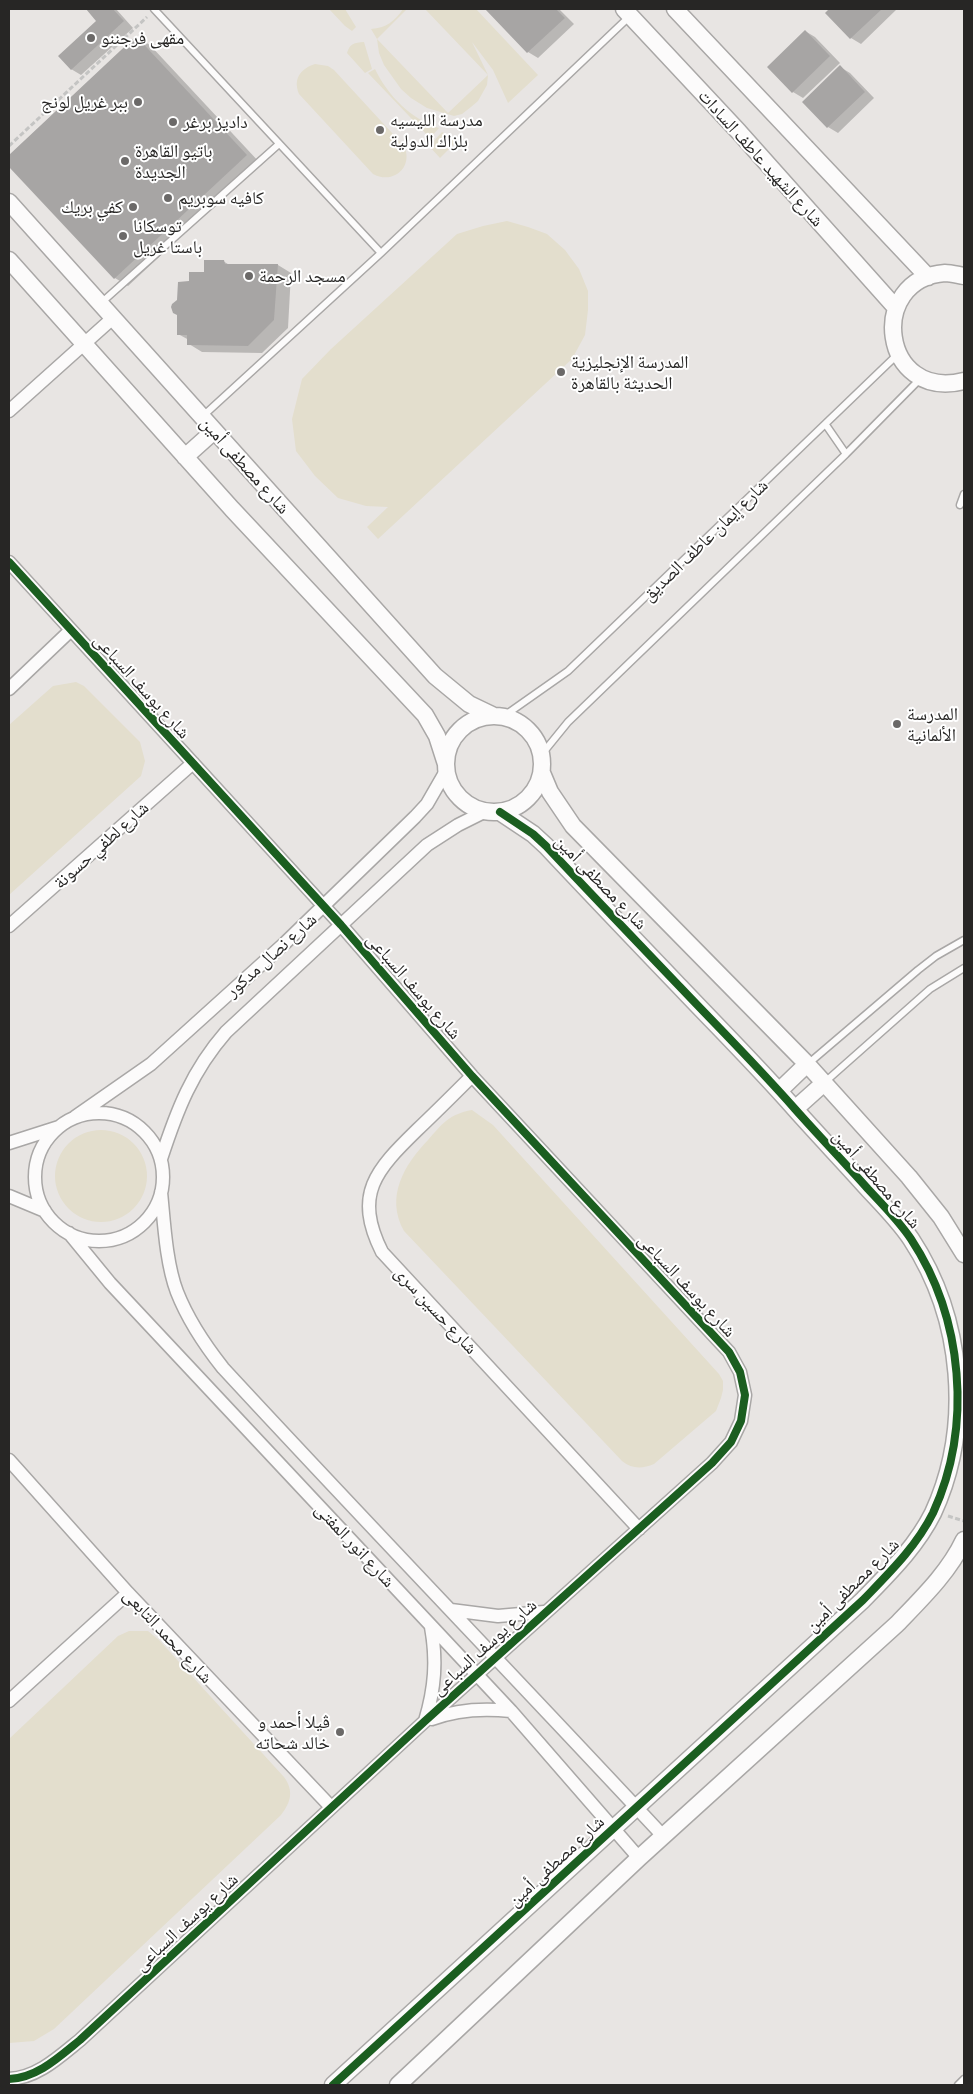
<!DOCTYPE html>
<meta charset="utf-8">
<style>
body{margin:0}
#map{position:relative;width:973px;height:2094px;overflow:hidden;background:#e8e5e3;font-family:Barlow,sans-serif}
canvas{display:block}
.frame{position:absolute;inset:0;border:10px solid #272625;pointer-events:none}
</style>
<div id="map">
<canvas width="973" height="2094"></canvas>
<div class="frame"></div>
</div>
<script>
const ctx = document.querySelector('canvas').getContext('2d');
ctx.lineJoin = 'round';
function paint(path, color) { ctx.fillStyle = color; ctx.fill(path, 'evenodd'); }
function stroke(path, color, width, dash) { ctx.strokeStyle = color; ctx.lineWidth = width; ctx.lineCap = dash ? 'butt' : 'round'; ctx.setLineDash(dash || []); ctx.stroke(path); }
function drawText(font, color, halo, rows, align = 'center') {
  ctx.font = font + ' Barlow,"Noto Naskh Arabic",sans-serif'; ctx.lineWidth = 4; ctx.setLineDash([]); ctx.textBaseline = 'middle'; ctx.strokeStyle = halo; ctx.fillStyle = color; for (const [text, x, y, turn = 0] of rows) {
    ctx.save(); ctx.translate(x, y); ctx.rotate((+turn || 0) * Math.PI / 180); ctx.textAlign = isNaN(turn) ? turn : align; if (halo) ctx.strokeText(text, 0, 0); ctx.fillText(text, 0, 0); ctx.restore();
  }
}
paint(new Path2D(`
 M329,9H345L356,27L352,31L345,26Z
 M403,9H407L377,39L448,113L488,75L425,9H476L538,75L508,103L493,70L472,42L488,75L487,85L478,101L471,107L462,114L454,116L427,108L411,98L401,89L384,65L379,53L377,39L371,29C386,28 395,21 403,9Z
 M364,42L372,69L365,73L347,53C350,43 354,43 364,42Z
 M315,64L328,66L334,70L404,146C414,167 393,185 373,174L299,94C293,79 300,69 315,64Z
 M375,69C388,96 411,119 439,128L430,138L368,73Z
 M442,132L458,140L440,158L429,146Z
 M507,221L528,227L547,234L565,250L579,269L588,291V310L585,335L572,359L378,539L367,527L388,507L366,506L338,498L315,476L296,451L292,419L302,379L331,349L457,234L483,226Z
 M76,682L84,686L140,742L145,761L141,776L9,895V725L53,686Z
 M472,1110L493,1125L719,1374L723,1381V1390L721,1398L716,1411L654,1464C642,1469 632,1469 622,1461L404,1231C385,1197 404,1165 428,1140C442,1124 449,1114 472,1110Z
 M55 1176a46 46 0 1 1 92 0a46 46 0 1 1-92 0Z
 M129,1631H148L159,1640L284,1777C294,1791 291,1802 281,1815L54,2029L34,2041L9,2043V1739L118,1636Z`), '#e3decd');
paint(new Path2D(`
 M87,9H116L133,28L81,75L71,69L98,21Z
 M487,9H559L574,24L538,58L528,52Z
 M831,9H897L861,44L851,38L826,13Z
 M805,31L815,37L840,63L803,98L793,92Z
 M136,37L150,45L260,163L128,286L115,278L9,165V157Z
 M840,67L850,73L874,98L838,133L828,127Z
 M223,261L231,266L278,265L291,273L288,328L262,353L202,352L189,344V340L178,334V301L190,283Z`), '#0003');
paint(new Path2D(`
 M86,9H113L124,21L71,70L58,56L96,21Z
 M485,9H556L565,18L527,53Z
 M829,9H882L850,39L825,13Z
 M805,30L830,56L792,93L767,67Z
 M136,36L247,155L114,279L9,167V155Z
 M840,65L865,92L827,128L802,102Z
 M204,260H224L225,264H278L274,320L248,346L187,345V335H177V315L173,313L171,307L172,304L177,300L178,282L189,281V272H204Z`), '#a7a5a4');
const service = new Path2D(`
 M154,9L381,253
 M101,303L279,144
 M203,416L381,253L630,16
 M826,425L846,454
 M960,505L964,494
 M504,716L568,671L898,354
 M542,754L568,722L846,454L921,378
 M809,1063L918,970L936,956L964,940
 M825,1082L930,989L964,968
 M958,2085L964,2079`);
const minor = new Path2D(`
 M9,411L114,317
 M9,562L341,925L472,1076L729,1352L740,1372L745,1395L741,1421L731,1442L712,1463L425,1721L80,2040C59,2057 37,2078 9,2079
 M9,689L71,630
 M9,926L193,763
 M472,1076C454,1094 436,1112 417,1130C376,1170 353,1194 382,1252L639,1529
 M35 1177a64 64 0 1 1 128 0a64 64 0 1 1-128 0Z
 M75,1117L151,1064L285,943L415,817L427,804L446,771
 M9,1143L59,1127
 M161,1159C177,1110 192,1071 226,1032L427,845L458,825L484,812
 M161,1192C164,1222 166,1263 177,1292C188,1320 204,1344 223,1368C368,1525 517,1679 663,1836
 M9,1196L45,1211
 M69,1233L110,1283L511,1711L639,1858
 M9,1460L128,1593L331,1807
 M451,1610L498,1616L544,1612
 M9,1701L128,1593
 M432,1719C458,1709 483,1708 511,1711
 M425,1721C435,1688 437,1660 431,1627`);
const tertiary = new Path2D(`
 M624,9L739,132L896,308
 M675,9L928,277
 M9,202L435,676L469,704L492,715
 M9,260L232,509L425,715L437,736L446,764
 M964,276C958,275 951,273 945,273C866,279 881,402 964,381
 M185,457L214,431
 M446 764a48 48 0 1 1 96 0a48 48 0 1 1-96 0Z
 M542,773L550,792L573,826L807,1064L909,1177L941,1217L964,1254
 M780,1090L807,1064
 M795,1109L824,1083
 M333,2085L863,1600C889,1573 916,1547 933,1513C973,1426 963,1318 911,1239C899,1221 883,1205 868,1189C844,1162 819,1136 795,1109C759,1068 720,1029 682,989C637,942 591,894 546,846L533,834L500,812
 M398,2085L639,1858L897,1624C922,1598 949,1572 964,1540`);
stroke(service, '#a9a7a6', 9);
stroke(minor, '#a9a7a6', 15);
stroke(tertiary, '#a9a7a6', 19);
stroke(new Path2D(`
 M9,146L147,17
 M948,1516L964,1521`), '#c4c4c3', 3, [5, 2.5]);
stroke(service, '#fcfbfb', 6);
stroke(minor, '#fcfbfb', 12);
stroke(tertiary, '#fcfbfb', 16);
stroke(new Path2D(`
 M9,562L341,925L472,1076L729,1352L740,1372L745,1395L741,1421L731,1442L712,1463L425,1721L80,2040C59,2057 37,2078 9,2079
 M333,2085L863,1600C889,1573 916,1547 933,1513C973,1426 963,1318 911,1239C899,1221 883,1205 868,1189C844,1162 819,1136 795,1109C759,1068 720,1029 682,989C637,942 591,894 546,846L533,834L500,812`), '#1b5e20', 8);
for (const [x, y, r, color] of [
 [91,38,5,"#6b6968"],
 [138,102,5,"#6b6968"],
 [173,122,5,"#6b6968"],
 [380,130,5,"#6b6968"],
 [125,161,5,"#6b6968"],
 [168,198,5,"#6b6968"],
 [133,207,5,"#6b6968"],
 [123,236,5,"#6b6968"],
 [249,276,5,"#6b6968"],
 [561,372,5,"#6b6968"],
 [897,724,5,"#6b6968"],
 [340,1732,5,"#6b6968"]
]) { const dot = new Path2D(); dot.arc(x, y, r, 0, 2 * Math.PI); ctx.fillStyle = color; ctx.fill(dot); stroke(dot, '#fff', 2); }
drawText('18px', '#272625', '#fff', [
 ["مقهى فرجننو",101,38],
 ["ببر غريل لونج",128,102,"right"],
 ["مدرسة الليسيه",390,120],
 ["بلزاك الدولية",390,141],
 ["داديز برغر",183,122],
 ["باتيو القاهرة",135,151],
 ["الجديدة",135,172],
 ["كافيه سوبريم",178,198],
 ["كفي بريك",123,207,"right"],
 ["توسكانا",133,226],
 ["باستا غريل",133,247],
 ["مسجد الرحمة",259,276],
 ["المدرسة الإنجليزية",571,362],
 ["الحديثة بالقاهرة",571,383],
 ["المدرسة",907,714],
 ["الألمانية",907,735],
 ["ڤيلا أحمد و",330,1722,"right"],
 ["خالد شحاته",330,1743,"right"]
], 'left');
drawText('18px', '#272625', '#fff', [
 ["شارع الشهيد عاطف السادات",761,158,48],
 ["شارع مصطفى أمين",245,465,48],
 ["شارع إيمان عاطف الصديق",705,540,-44],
 ["شارع يوسف السباعى",142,686,48],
 ["شارع لطفي حسونة",101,845,-42],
 ["شارع مصطفى أمين",601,882,46],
 ["شارع نصال مدكور",271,955,-42],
 ["شارع يوسف السباعى",414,986,49],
 ["شارع مصطفى أمين",877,1179,49],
 ["شارع يوسف السباعى",687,1285,47],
 ["شارع حسين سرى",436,1310,47],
 ["شارع انور المفتى",355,1545,47],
 ["شارع مصطفى أمين",852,1585,-45],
 ["شارع محمد التابعى",168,1636,47],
 ["شارع يوسف السباعى",484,1647,-42],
 ["شارع مصطفى أمين",556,1861,-43],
 ["شارع يوسف السباعى",186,1922,-43]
]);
</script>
